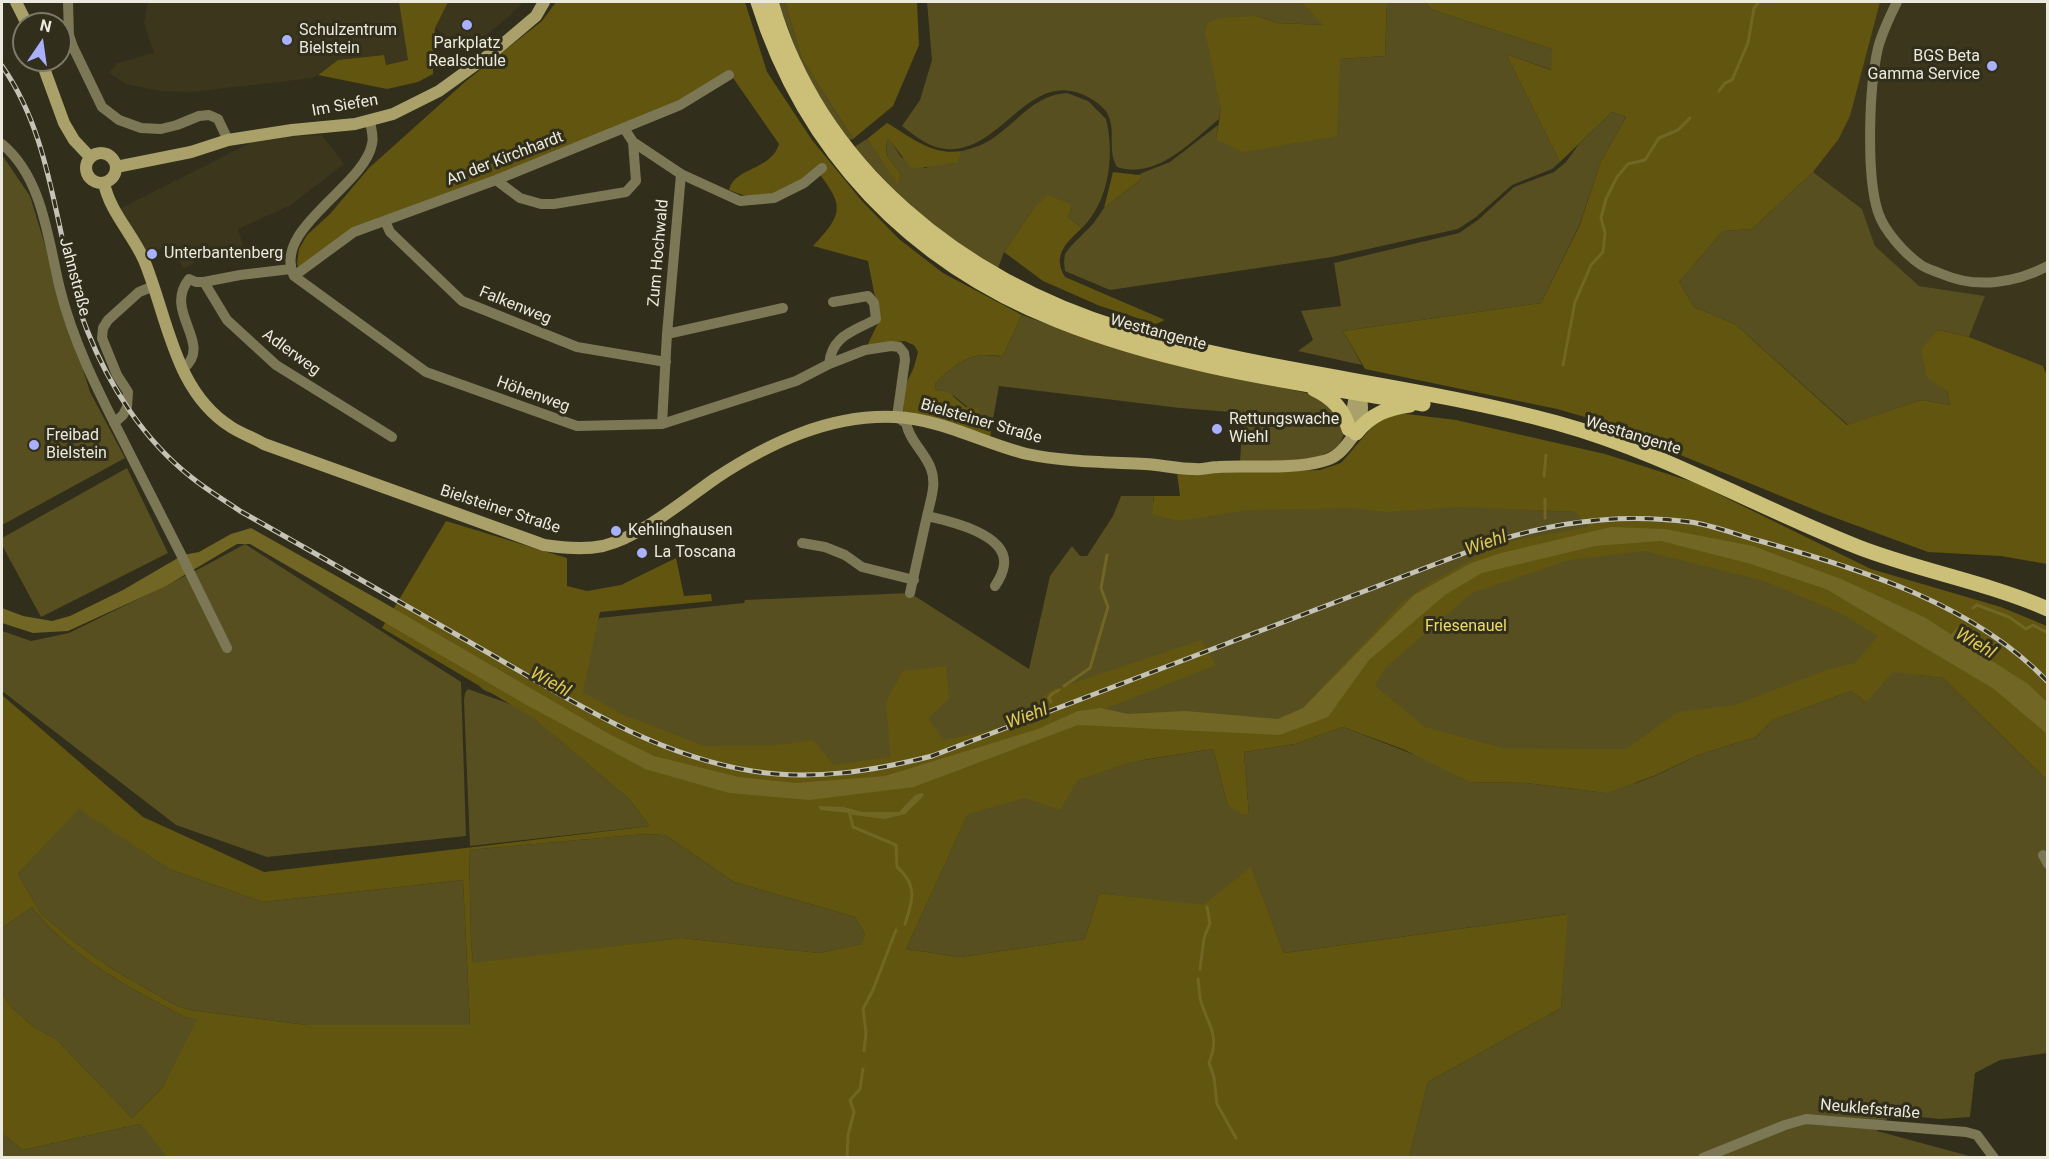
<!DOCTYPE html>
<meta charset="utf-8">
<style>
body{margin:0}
#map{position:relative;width:2049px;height:1159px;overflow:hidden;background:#312e1b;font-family:Roboto,sans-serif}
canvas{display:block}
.frame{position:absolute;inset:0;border:3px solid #eceadf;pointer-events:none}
.north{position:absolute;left:12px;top:12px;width:60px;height:60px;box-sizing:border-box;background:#312e1b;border:2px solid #7c7969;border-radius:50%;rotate:13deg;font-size:16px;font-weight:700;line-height:24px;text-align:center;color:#eceadf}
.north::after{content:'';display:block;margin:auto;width:21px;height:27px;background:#a9b0fc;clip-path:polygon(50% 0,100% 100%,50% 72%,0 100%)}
</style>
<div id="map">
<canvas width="2049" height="1159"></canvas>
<div class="frame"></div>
<div class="north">N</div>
</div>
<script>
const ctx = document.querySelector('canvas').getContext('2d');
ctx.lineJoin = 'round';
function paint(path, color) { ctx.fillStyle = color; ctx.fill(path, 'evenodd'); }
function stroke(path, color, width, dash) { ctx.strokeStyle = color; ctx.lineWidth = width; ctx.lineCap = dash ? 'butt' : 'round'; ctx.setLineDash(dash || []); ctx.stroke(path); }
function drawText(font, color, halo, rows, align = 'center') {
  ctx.font = font + ' Roboto,sans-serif'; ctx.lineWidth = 6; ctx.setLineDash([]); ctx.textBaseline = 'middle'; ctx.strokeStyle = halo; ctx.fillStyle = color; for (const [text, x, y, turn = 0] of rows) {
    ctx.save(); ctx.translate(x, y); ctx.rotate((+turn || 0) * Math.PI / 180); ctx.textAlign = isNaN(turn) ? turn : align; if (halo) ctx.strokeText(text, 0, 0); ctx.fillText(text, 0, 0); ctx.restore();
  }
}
paint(new Path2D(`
 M148,2H523L505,20L466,51L435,28L408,60L386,65L383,55L338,60L313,78L192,92L161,91L126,84L109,73L117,63L154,53L144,23Z
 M1880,2H2047V368L1969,337L1984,296L1919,286L1875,246L1862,209L1813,172L1838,140Z
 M322,135L344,164L291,205L238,229L245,253L219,261L214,249L184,269L169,245L142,257L117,210L260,138Z`), '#3b361c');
paint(new Path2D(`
 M778,2H785L802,59L853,139L848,141L806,75Z
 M927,2H1303V4L1324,25L1277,23L1257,16L1221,109L1219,119C1191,142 1156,180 1117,167C1106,150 1118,127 1105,110C1098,102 1089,97 1079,93C1026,75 999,154 946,149C929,148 914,135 902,126L920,100L932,60Z
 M1387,2H1424L1433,10L1552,49V70L1506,54L1560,162L1552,169L1512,185L1476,217L1458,229L1332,257L1110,290L1065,271L1064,262L1065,254L1071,246L1093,224L1104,208L1140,180L1142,173L1170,162L1218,125L1216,139L1340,59L1385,56Z
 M1067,93L1088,101L1106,119C1115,155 1109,202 1082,228L1068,217L1072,207L1034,208L1004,252L997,271L915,213L854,147L867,139L898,184L901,174C890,161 883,155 888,137L901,157L925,168L936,164L956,163L962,151C974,148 986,144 996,136C1020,119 1035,95 1067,93Z
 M1612,112L1626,117L1601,161L1579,226L1541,303L1343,331L1362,365L1298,351L1313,340L1301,311L1341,306L1334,263L1459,233L1478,220L1514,187L1554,172L1566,162L1579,144Z
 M2,155L30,196L90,392L125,458L2,525Z
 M1813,172L1862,209L1875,246L1919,286L1985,296L1969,337L1938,330L1927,377L1947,391L1950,405L1921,400L1848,425L1735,324L1694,307L1679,282L1723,231L1752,229Z
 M1022,315L1112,347L1178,366L1321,396C1332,404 1336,413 1342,426C1345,431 1344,434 1342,439C1331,466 1265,462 1240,462L1243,413L1180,408L999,386L993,419L979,416L954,396L936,390L935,384C945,372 967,355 984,355C990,355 996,357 1003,356Z
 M127,468L168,553L41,617L2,545V538Z
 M1121,496H1154L1153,501L1337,500L1575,512L1711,533L1946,674L1919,675L1943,678L2047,780L2048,852L2045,854L2048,858L2047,1053L2000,1060L1975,1073L1970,1117L1940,1119L1891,1114L1877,1131L1973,1157H1409L1428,1082L1561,1008L1567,914L1284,953L1251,868L1203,906L1099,893L1085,939L960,957L906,949L967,816L612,773L503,696C493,693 482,693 477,682L457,575L478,530L598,621L599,618L744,603L745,600L910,593L1029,669L1050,576L1072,546L1080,556H1087L1113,516ZM1857,684L1866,702L1851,691L1773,720L1756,737L1698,755L1655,776L1633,784L1656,770ZM1338,718L1423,758L1343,727L1295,744L1244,752L1249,815L1228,806L1213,749L1138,761ZM1437,765L1606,793L1526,783L1469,782Z
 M245,544L461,682L466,836L267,857L176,825L2,691V631L31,641L69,633L197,570Z
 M468,689L521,708L531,715L629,799L650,826L470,846L464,701L465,693Z
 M79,808L169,869L263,902L463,880L470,1025H307L190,1010L175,1005L112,969L72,940L41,914L18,874Z
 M644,834L665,835L734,882L855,917L865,934L863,944L819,953L681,938L473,964L471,940L469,850Z
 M32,907C71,957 129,988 185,1017L198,1020L162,1088L132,1118L56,1039L35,1028L12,1008L2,993V928Z
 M140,1124L168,1157H2V1134L23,1150Z`), '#574f1f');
paint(new Path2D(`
 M399,2H448L435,28L433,74L418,82L387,89L318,75L338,60L384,55L386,65L408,60Z
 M556,2H745L767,72L812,140L862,201L899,239L943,273L1022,315L1003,356C996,356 990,355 984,355C967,355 945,372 935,384L936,390L948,392L966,407L978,408L980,416L993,419L990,438L903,412L905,386L914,367L918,352L914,345L904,341L867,346L878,323L877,308L868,261L813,246C843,214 845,206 817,171C784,193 770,207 729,190C734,167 771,171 779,144L731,75L675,106L368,225L299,269L297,264L299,249L307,235L330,214L369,168L466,81L542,21Z
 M785,2H917L919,45L893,106L853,139L802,59Z
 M1303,2H1387L1385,56L1340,59L1337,136L1243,152L1216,139L1221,109L1205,32L1207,23L1219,18L1257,16L1277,23L1323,25L1303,4Z
 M1424,2H1880L1850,116L1838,140L1813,172L1752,229L1723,231L1679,282L1694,307L1735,324L1847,425L1921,400L1950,405L1947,391L1927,378L1921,349L1938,330L1969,337L2043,366L2048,378L2047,564L2001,556L1928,552L1825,514L1592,419L1557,409L1365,369L1343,331L1541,303L1579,227L1601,161L1626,117L1612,112L1560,162L1506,54L1551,70L1552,49L1433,10Z
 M887,123C911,137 932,156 962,151L957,163C941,164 927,168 911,168L888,138C882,155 891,161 901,174L898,185L867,139Z
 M1113,172L1139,175L1142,173L1140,180L1104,208Z
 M1048,195L1070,204L1072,207L1068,217L1082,228C1066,243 1052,255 1065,277L1165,320L1156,324L1100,306L1043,281L1004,252L1034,208Z
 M1399,413L1456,420L1605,454L1696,483L1871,569L2001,607L2047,626V780L1943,678L1893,672L1866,702L1851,691L1773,720L1756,737L1698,755L1654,776L1606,793L1526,783L1469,782L1405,750L1343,727L1295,744L1244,752L1249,815L1242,814L1228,806L1213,749L1130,762L1078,780L1060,810L1025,798L968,814L906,949L960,957L1085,939L1099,893L1203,905L1251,867L1284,953L1568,914L1561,1008L1428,1082L1409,1157L168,1158L140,1124L23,1150L2,1134V993L12,1008L35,1028L56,1039L132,1118L162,1088L197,1020L185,1017C129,988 71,957 32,907L2,928V695L143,817L264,872L650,826L629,799L535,719L382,628L446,521L567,558V586L587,591L621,585L676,558L684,596L711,594L712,601L600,612L583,692L624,715L705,746L777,745L813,740L834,765L890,757L886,701L903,671L946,666L949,699L928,718L943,740L1005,727L1052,690L1201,640L1216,665L1104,709L1128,714L1185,711L1278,719L1303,708L1402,602L1431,582L1501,543L1589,527L1575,512L1459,507L1387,512L1351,508L1249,510L1178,521L1152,514L1154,496H1180L1177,473L1320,470L1341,463L1378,420ZM1644,551L1764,581L1840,613L1878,636L1855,663L1826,670L1735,705L1678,712L1626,749L1503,748L1425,727L1375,686L1385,668L1472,593L1570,560ZM79,809L169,869L263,902L463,880L470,1025H307L190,1010L175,1005L112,969L72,940L41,914L18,874ZM644,834L665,835L734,882L855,917L865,934L862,944L819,953L681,938L473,963L471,940L469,850Z`), '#61550f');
paint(new Path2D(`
 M1611,527L1665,529L1753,546L1841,579L1924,617L2028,684L2047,702V734L1994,689L1826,589L1751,564L1661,541L1595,546L1482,573L1445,595L1369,660L1328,717L1280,735L1078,725L914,787L809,800L729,793L645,769L523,703L250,544H237L166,586L68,631L33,633L2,623V608L23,616L52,621L70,616L123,590L183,555L199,552L231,534L251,528L381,601L611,735L654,756L739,777L796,783L885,776L1038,729L1078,711L1101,708L1128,714L1185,711L1278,719L1303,708L1414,595L1471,563L1501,553Z
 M922,793L924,794C920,802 911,806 906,814L884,819L853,815L849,813L820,810L818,806L844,807L862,812H899L915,795Z`), '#716624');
stroke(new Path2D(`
 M1719,91L1725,83L1732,80L1748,43L1754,8L1759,2
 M1563,365L1575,302L1591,265L1603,252L1605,233L1601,218L1606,199L1617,177L1628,164L1645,160L1659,138L1678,130L1690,118
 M1544,476L1546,455
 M1545,518V499
 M1973,608L1977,605L2009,617L2026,629L2033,625L2048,633
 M1950,638L1959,628
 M1064,686L1090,668L1108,607L1101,588L1107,555
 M1051,702L1049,698L1052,694L1059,690
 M847,811H849L853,827L896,845L897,867C918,885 913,900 905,924
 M1200,969L1204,938L1210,923L1207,907
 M1198,979C1199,985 1199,992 1200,998C1207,1026 1221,1032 1209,1063L1214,1077L1217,1104L1236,1138
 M864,1051L866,1032L863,1009L873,990L896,930
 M847,1158L848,1135L854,1112L850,1100L860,1089L863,1069`), '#716624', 3);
stroke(new Path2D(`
 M68,2L69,35L73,47L102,107L119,120L141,128L161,129L177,125L199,116L209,115L218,119L228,140
 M1897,2C1890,16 1882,33 1878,48C1869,87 1866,175 1878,212C1884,231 1905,254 1921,265C1927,269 1935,271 1942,274C1976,289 2016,283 2048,266
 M370,121C371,128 374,137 372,144C364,187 271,229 294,276L426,372L577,426L662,424L796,381L829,364L865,350L891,346L899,347L904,353L905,360L897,417L906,423C910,442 925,452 931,469C937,484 930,502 927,516C949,521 1008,534 1004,565C1003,573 999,580 995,586
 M624,128L633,142L681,174L740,201L774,198L804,183L822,168
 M2,144C43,178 48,240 60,289C75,349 104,402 131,456C164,520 196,584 227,648
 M496,180L520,198L541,204H554L626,192L636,181L633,142
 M385,221L390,232L462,301L577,347L666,362
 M294,276L354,232L496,180L680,105L729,75
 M204,282L240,275L291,269
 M667,334L783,308
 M829,364C832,335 853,332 876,319L874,303L868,296L833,302
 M182,370C216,344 162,313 189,279L196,282H204L227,320L276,365L392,437
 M114,423L123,415L127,407L128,392L117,375L102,338L103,328L108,320L139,292L154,286
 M662,424L667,334L681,174
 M802,543L825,547L845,555L862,567L914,580
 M910,593L927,516
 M2043,855L2048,864
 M1703,1158L1785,1125L1806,1119L1966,1132L1977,1135L1994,1158`), '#7c7755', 10);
stroke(new Path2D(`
 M16,2L27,24
 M41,60L64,123L74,140L90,157
 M86 168a15 15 0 1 1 30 0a15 15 0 1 1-30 0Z
 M116,167L191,152L228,140L292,130L355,124L393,114L439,91L497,49L536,16L544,2
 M104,183C110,212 132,233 144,260C168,318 174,391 231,427C242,434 254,438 264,444L544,545C564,548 583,550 603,546C642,536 683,501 716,478C769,443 830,414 895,417C941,419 983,443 1027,454C1065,462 1106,462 1145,464C1162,465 1179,469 1195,469C1203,470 1210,467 1218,467C1252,465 1289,470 1323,461C1336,458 1343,450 1351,439C1362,426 1366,403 1357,388
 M1349,430L1354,401L1363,391`), '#a9a06a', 12);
stroke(new Path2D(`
 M758,2C805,152 911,262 1057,320C1174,367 1300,383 1423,404
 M771,2C820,169 961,280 1124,330C1265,373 1415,384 1557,423C1662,452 1757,507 1858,547C1920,571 1986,582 2048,609
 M1314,389C1333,398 1343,409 1349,429
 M1356,433C1370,415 1387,408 1410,405`), '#ccc079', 15);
const rail = new Path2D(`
 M2,66C38,117 49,177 62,237C69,268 75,300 87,330C109,386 144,440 191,477C207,490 224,500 240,511C322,557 403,604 485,651C570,700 654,755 752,771C813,781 873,771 932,756L1496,541C1559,521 1623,513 1690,522C1713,525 1737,535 1760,541C1861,569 1974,604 2048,682`);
stroke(rail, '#c5c3b6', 5);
stroke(rail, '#312e1b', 3, [9]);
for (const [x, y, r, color] of [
 [467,25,6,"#a9b0fc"],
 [287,40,6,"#a9b0fc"],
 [1992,66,6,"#a9b0fc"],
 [152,254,6,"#a9b0fc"],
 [1217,429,6,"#a9b0fc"],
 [34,445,6,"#a9b0fc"],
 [616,531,6,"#a9b0fc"],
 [642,553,6,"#a9b0fc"]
]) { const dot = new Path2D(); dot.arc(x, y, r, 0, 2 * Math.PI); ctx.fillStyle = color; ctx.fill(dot); stroke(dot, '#312e1b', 2); }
drawText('16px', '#eceadf', '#312e1b', [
 ["Schulzentrum",299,31],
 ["Bielstein",299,49],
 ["Parkplatz",467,44,"center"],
 ["Realschule",467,62,"center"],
 ["BGS Beta",1980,57,"right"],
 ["Gamma Service",1980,75,"right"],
 ["Unterbantenberg",164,254],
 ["Rettungswache",1229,420],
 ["Wiehl",1229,438],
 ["Freibad",46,436],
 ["Bielstein",46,454],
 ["Kehlinghausen",628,531],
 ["La Toscana",654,553]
], 'left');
drawText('16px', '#eceadf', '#312e1b', [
 ["Im Siefen",345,106,-10],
 ["An der Kirchhardt",505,159,-21],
 ["Zum Hochwald",659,253,-85],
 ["Jahnstraße",74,277,75],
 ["Falkenweg",515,306,22],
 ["Westtangente",1158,333,15],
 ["Adlerweg",291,353,36],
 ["Höhenweg",533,395,20],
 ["Bielsteiner Straße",981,422,16],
 ["Westtangente",1633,436,17],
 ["Bielsteiner Straße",500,510,18],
 ["Neuklefstraße",1870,1110,5]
]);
drawText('16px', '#f0db67', '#312e1b', [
 ["Friesenauel",1466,627]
]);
drawText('italic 18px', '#dec954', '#312e1b', [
 ["Wiehl",1486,544,-19],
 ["Wiehl",1975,644,31],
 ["Wiehl",550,683,29],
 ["Wiehl",1027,717,-20]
]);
</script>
